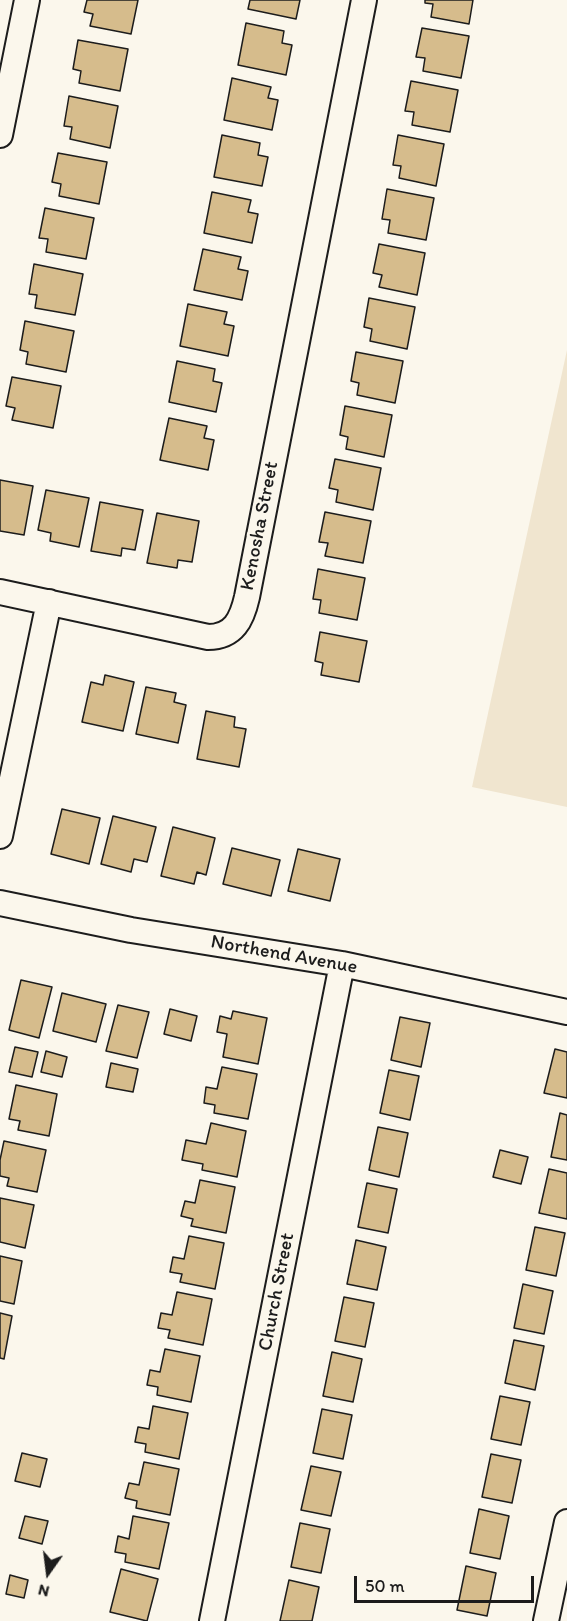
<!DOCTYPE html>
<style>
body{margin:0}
#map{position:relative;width:567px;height:1621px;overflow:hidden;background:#fbf7ec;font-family:Itim,sans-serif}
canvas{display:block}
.north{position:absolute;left:18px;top:1543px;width:60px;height:60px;-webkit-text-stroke:4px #fbf7ec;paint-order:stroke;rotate:194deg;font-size:16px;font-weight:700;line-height:24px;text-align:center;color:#1c1c1c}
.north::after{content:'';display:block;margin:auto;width:21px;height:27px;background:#1c1c1c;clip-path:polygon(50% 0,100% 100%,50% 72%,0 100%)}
.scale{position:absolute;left:354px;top:1576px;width:180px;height:27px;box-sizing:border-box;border:3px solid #1c1c1c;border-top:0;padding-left:8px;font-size:18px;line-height:21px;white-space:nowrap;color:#1c1c1c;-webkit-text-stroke:4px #fbf7ec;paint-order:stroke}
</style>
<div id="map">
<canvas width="567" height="1621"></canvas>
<div class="north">N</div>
<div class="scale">50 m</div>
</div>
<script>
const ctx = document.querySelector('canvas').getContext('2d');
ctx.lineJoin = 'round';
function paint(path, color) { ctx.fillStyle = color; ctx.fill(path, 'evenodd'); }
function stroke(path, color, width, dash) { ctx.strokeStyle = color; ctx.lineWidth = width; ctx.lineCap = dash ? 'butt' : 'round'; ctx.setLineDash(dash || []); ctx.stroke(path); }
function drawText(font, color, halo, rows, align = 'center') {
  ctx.font = font + ' Itim,sans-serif'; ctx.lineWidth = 6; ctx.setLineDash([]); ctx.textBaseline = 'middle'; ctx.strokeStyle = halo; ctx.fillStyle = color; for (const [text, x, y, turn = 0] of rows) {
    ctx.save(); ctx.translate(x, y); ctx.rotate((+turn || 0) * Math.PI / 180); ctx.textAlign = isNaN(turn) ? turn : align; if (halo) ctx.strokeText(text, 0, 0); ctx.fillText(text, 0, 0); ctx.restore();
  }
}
paint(new Path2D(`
 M567,350V807L472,787Z`), '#f0e5cf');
const building = new Path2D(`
 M87,0H138L131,34L90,26L93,14L84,12Z
 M250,0H300L296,19L248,9Z
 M425,0H473L469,24L431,17L433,4L425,3Z
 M246,23L284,31L282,43L292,45L286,75L238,65Z
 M422,28L469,36L461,78L423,71L425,58L416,57Z
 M78,40L128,49L120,91L79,83L81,71L73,69Z
 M232,78L271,87L268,98L278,100L272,130L224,120Z
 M411,81L458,90L450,132L412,125L414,112L405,111Z
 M69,96L118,106L110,148L70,139L72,127L64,126Z
 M222,135L260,143L258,155L268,157L262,186L214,177Z
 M398,135L444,144L436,186L399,178L401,166L393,165Z
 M58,153L107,162L99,204L59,196L61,184L52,182Z
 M387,189L434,198L426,240L388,233L390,220L382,219Z
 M212,192L251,200L248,212L258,214L252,243L204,233Z
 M45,208L94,218L86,259L46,252L48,239L39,238Z
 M379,244L425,253L417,295L379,287L382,275L373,273Z
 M203,249L241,257L238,269L248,271L242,300L194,290Z
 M34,264L83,274L75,315L35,308L37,295L29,294Z
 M369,298L415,307L407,349L370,341L372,329L364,327Z
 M188,304L227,312L224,324L234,326L228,356L180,346Z
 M25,321L74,331L66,372L26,364L28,352L20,350Z
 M356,352L403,361L395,403L357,395L359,383L351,381Z
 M177,361L215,369L213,381L222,383L216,412L169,402Z
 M12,377L61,386L53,428L12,420L15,408L6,406Z
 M345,406L392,415L384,457L346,449L348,437L340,435Z
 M169,418L207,426L204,438L214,440L208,470L160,460Z
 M335,459L381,468L373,510L336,502L338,490L329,488Z
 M0,480L33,486L24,535L0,531Z
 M46,490L89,498L79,547L50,541L51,533L38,530Z
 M100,502L143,510L135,550L122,548L121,556L91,551Z
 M325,512L371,521L363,563L325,556L328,543L319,542Z
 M157,513L199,521L192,562L178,560L177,568L147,563Z
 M318,569L365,578L357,620L319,613L321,600L313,599Z
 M320,632L367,641L359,682L321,675L323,663L315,661Z
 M105,675L134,682L123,731L82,722L91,682L103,685Z
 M146,687L176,693L174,702L186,705L178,743L136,734Z
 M206,711L235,717L234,727L246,729L239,767L197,759Z
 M62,809L100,818L89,864L51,854Z
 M113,816L156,827L147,862L134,859L131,872L101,864Z
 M173,827L215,838L206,875L197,872L194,884L161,876Z
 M232,848L280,860L271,896L223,884Z
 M298,849L340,859L330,901L288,891Z
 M21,980L52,987L39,1038L9,1030Z
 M62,993L106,1004L96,1042L53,1031Z
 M118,1005L149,1012L137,1058L106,1051Z
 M170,1009L197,1016L191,1041L164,1034Z
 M233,1011L267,1018L258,1064L223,1057L227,1034L217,1032L220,1016L231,1019Z
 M400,1017L430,1023L421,1067L391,1060Z
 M15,1047L38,1052L32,1077L9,1072Z
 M555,1049L567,1052V1098L544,1093Z
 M46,1051L67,1057L62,1077L41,1072Z
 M111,1063L138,1069L133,1092L106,1087Z
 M222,1067L257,1074L248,1119L214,1113L215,1105L204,1103L206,1087L217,1089Z
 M389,1070L419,1076L410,1120L380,1113Z
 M16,1085L57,1094L49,1136L18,1130L20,1121L9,1119Z
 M560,1113L567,1115V1160L551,1157Z
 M211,1123L246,1131L237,1177L202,1170L203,1164L182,1160L186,1140L206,1144Z
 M378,1127L408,1133L399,1177L369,1170Z
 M4,1141L46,1150L37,1192L7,1186L9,1178L0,1176V1160Z
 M500,1150L528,1157L521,1184L493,1177Z
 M549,1169L567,1173V1219L539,1213Z
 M200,1180L235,1187L226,1233L191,1226L193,1219L181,1216L185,1201L195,1203Z
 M367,1183L397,1189L388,1233L358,1227Z
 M0,1198L34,1205L25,1248L0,1242Z
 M535,1227L565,1233L556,1276L526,1270Z
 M189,1236L224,1243L215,1289L180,1282L182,1274L170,1272L173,1257L184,1259Z
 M356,1240L386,1247L377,1290L347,1284Z
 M0,1256L22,1261L14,1304L0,1301Z
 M523,1284L553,1291L544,1334L514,1328Z
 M177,1292L212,1299L203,1345L168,1338L170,1330L158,1328L161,1313L172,1315Z
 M344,1297L374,1303L365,1347L335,1341Z
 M0,1313L12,1316L4,1359L0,1358Z
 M514,1340L544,1346L535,1390L505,1383Z
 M165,1349L200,1356L191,1402L157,1395L158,1387L147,1385L150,1370L160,1372Z
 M332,1352L362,1359L353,1402L323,1396Z
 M500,1396L530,1402L521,1445L491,1439Z
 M153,1406L188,1413L179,1459L145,1452L146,1444L135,1442L138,1427L149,1429Z
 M322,1409L352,1415L343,1459L313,1453Z
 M22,1453L47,1459L40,1487L15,1481Z
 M491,1454L521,1460L512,1503L482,1497Z
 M144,1462L179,1469L170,1515L136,1508L137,1501L125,1498L129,1483L139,1485Z
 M311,1466L341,1472L331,1516L301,1510Z
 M479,1509L509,1516L500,1559L470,1553Z
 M25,1516L48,1521L42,1544L19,1538Z
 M133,1516L169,1523L159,1569L125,1562L126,1554L115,1552L118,1536L129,1539Z
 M300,1523L330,1529L321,1573L291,1567Z
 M466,1566L496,1573L487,1616L457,1610Z
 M121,1569L158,1579L147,1621L110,1612Z
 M10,1575L28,1580L24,1598L6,1594Z
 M289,1580L319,1587L312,1621H280Z`);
paint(building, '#d6bc8c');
stroke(building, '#1c1c1c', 1.5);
const street = new Path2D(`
 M0,135L27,0
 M0,592L208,637C234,637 242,619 247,597L364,0
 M0,836L49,602
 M0,903L131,930L342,964L567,1012
 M212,1621L342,964
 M546,1621L567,1522`);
stroke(street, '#1c1c1c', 28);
stroke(street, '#fbf7ec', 24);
drawText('20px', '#1c1c1c', '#fbf7ec', [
 ["Kenosha Street",260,526,-79],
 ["Northend Avenue",284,955,10],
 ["Church Street",277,1292,-79]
]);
</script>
